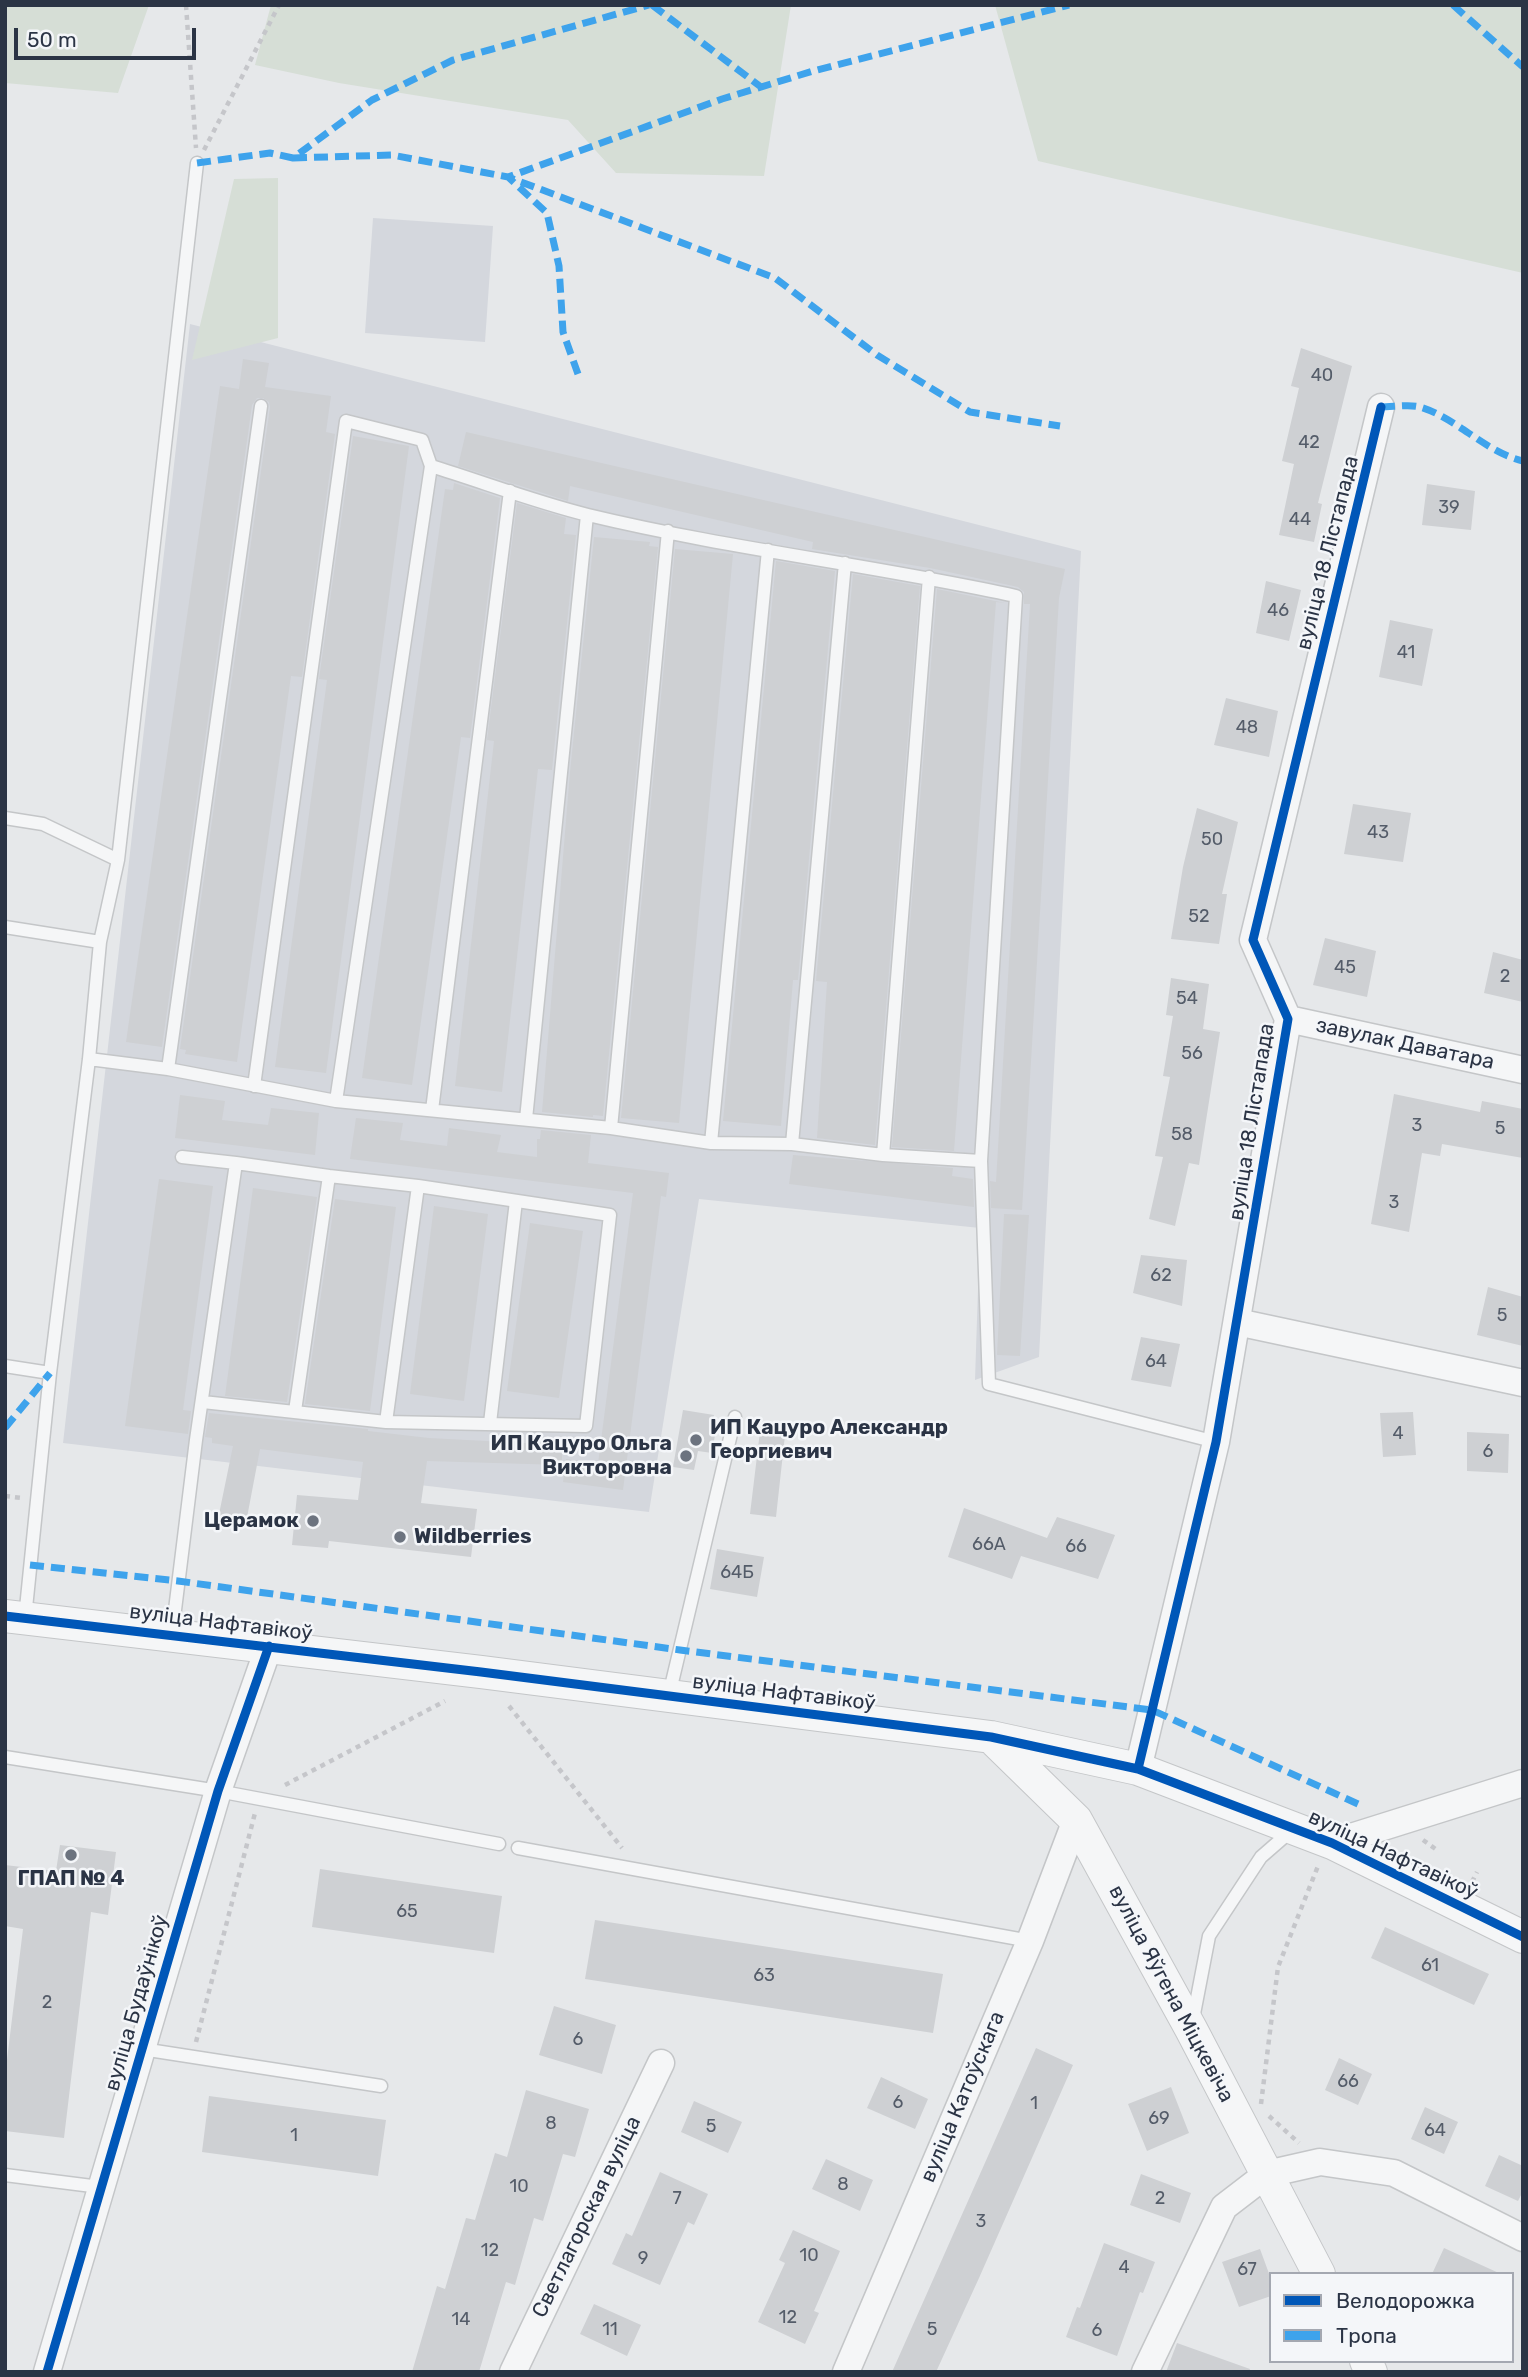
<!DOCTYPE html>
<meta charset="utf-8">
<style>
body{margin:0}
#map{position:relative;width:1528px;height:2377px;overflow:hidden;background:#e6e8ea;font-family:Rubik,sans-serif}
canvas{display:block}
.frame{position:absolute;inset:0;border:7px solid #2b3445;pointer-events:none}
.legend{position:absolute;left:1269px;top:2272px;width:245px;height:91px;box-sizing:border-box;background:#f4f6f9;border:2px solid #a4a8b1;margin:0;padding:9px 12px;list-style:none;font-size:21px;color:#2b3445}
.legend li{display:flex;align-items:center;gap:14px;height:35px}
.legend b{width:35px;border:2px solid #a4a8b1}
.scale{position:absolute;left:14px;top:28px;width:182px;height:32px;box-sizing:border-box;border:4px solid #2b3445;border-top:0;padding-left:9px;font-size:21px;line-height:24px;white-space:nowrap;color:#2b3445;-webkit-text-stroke:5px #f4f6f9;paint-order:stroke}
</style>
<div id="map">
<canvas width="1528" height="2377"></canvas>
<div class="frame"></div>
<ul class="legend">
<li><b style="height:9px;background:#0057b8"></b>Велодорожка</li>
<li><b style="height:9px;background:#3ea3ec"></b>Тропа</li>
</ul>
<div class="scale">50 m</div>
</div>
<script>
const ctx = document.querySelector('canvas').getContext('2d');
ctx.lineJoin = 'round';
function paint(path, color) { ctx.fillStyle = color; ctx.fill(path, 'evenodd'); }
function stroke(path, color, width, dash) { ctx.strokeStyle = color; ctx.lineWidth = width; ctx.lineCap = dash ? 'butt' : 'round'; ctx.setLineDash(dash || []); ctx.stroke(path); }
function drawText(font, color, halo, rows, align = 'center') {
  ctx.font = font + ' Rubik,sans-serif'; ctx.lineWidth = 5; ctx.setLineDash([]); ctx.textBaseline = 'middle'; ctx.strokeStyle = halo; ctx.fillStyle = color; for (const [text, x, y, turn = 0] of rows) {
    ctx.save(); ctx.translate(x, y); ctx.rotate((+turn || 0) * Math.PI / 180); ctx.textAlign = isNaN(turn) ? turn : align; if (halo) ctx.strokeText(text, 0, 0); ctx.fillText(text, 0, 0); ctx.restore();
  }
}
paint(new Path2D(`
 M373,218L493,226L485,342L365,333Z
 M190,324L1081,551L1039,1357L975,1380L980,1228L699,1199L649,1512L63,1443Z`), '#d4d7dd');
paint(new Path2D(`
 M5,5H149L118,93L5,83Z
 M271,5H791L764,176L616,173L568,120L339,83L255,65Z
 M995,5H1523V273L1038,161Z
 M278,178V338L192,360L234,179Z`), '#d6ded6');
paint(new Path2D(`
 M1301,348L1352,366L1318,503L1322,504L1314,542L1279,535L1294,464L1282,461L1299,388L1291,386Z
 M243,359L269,363L265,387L331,396L326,432L335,434L302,677L291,676L237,1062L185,1054L186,1050L180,1049L270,407L269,402L263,398H257L252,405L162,1047L126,1042L220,386L239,389Z
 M466,432L1065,569L1059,598L1022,1210L991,1208L990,1181L996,1182L1030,604H1024V592L1018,587L930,568L812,549L813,542L570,486L568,501L458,466Z
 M353,436L409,446L326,1073L275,1067L327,680L319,679Z
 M454,483L500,498L470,738L461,737L412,1085L362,1078L445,489L453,490Z
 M1427,484L1475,491L1471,530L1422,525Z
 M517,503L566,518L564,534L576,535L552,770L538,769L502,1092L455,1086L494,741L487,740Z
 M594,537L650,542L649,546L658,547L603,1116L593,1115V1117L542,1112L570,772Z
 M675,549L733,554L679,1123L621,1118Z
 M776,561L835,571L798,980H793L781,1126L723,1121Z
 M853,574L920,586L875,1145L817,1138L827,982L816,981Z
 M1266,581L1301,590L1289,641L1256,633Z
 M937,589L1005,603L996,602L954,1151L892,1147Z
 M1390,620L1433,629L1422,686L1379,677Z
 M1226,698L1278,711L1269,757L1214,745Z
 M1353,804L1411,813L1403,862L1344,854Z
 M1197,808L1238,822L1222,894H1227L1219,944L1171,939L1183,867Z
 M1325,938L1376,951L1367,997L1313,985Z
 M1493,952L1523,960V1002L1484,993Z
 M1171,978L1209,984L1203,1029L1220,1032L1199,1165L1189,1163L1175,1226L1149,1219L1163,1157L1155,1156L1170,1077L1163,1076L1173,1016L1166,1015Z
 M1394,1094L1480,1112L1482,1101L1523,1109V1158L1442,1144L1440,1156L1422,1153L1409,1232L1371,1224Z
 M180,1095L225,1101L222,1120L268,1125L271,1108L319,1113L315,1155L175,1138Z
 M356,1118L403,1123L400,1140L447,1146L449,1128L501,1135L497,1152L537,1157V1139H540L541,1130L591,1135L588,1163L669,1173L666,1197L661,1196L623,1490L563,1482L566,1459L598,1464L633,1193L350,1159Z
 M793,1155L953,1168L952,1176L973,1179L974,1207L789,1184Z
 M159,1179L213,1186L183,1410L191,1411L188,1434L125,1426Z
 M253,1188L317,1197L287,1402L225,1396Z
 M335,1199L396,1207L370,1411L305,1404Z
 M434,1206L488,1214L464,1401L410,1394Z
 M1004,1214L1029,1215L1020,1356L997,1355Z
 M530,1223L583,1231L559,1398L507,1391Z
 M1141,1255L1187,1260L1182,1306L1133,1293Z
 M1488,1287L1523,1297V1346L1477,1335Z
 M1141,1337L1180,1344L1171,1387L1131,1380Z
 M683,1410L714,1415L711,1428L716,1429L712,1453L698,1451L694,1470L673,1467Z
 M1413,1412L1416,1455L1383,1457L1380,1413Z
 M209,1413L368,1429V1431L429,1438L562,1445V1465L427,1461L421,1503L477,1509L471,1557L329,1541L328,1548L292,1545L297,1495L358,1500L363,1462L260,1449L245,1528L218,1519L233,1446L212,1443V1438L205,1437Z
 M761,1423L786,1426L776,1517L750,1514Z
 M1467,1432L1509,1434L1508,1473L1467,1471Z
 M964,1508L1047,1538L1057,1517L1115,1535L1098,1579L1021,1556L1012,1579L948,1557Z
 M717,1549L764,1557L757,1597L710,1589Z
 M60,1845L116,1852L108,1915L91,1912L64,2138L5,2131V2076L23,1929L5,1926V1865L56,1871Z
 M320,1869L502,1896L494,1953L312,1927Z
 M595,1920L943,1974L933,2033L585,1979Z
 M1385,1927L1489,1974L1474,2005L1371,1958Z
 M554,2006L616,2025L602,2074L539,2055Z
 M1036,2048L1073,2065L979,2278L936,2372H892Z
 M1339,2058L1372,2074L1358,2105L1325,2090Z
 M881,2077L928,2099L915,2129L867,2108Z
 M1171,2087L1189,2133L1147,2151L1128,2104Z
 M526,2090L589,2109L575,2157L563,2154L543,2221L534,2218L515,2285L506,2282L479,2372H412L437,2286L445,2289L466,2218L475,2220L495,2153L507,2157Z
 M209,2096L386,2120L378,2176L202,2152Z
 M694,2101L742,2122L728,2153L681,2132Z
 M1425,2107L1458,2122L1444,2154L1411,2139Z
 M1499,2155L1523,2166V2191L1518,2201L1485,2186Z
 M826,2159L873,2180L860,2211L812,2189Z
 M660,2172L708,2194L694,2225L688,2222L660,2285L612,2264L626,2233L632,2236Z
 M1141,2174L1191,2193L1180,2223L1130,2205Z
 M793,2230L840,2251L814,2311L819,2313L805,2344L758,2322L785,2263L779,2260Z
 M1104,2243L1155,2262L1143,2293L1140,2292L1117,2356L1066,2337L1077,2307L1080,2308Z
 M1444,2248L1501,2274H1432Z
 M1260,2249L1271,2279V2296L1239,2307L1222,2262Z
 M594,2304L641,2325L627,2356L580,2334Z
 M1177,2343L1250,2369L1249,2372H1166Z`), '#ced0d3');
const service = new Path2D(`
 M5,818L43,824L118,860
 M5,927L100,942L89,1059L50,1373L25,1618
 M100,942L118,860L197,163
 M89,1059L168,1069L336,1101L611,1128L711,1143L792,1144L883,1155L981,1161L1016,596C874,565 729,549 588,515C535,502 483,482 431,466L336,1101
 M168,1069L261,406
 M254,1086L346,421L422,440L431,466
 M432,1110L510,491
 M526,1119L587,515
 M611,1128L668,531
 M711,1143L768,550
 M792,1144L845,563
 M883,1155L929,577
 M182,1157L236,1163
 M981,1161L989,1384L1216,1442
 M5,1366L50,1373
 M295,1411L329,1176
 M386,1422L418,1186
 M490,1423L516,1201
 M172,1634L196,1440L236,1163L329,1176L418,1186L610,1215L586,1426L386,1422L203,1402
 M669,1695L735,1417
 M5,1757L218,1791L499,1844
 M518,1848L1030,1941
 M1193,2019L1209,1936L1261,1857L1292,1830
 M142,2049L381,2086
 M5,2175L100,2187`);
const minor = new Path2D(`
 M1288,1019L1523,1070
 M1237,1322L1523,1383
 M1138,1769L1216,1442L1288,1019L1253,940L1381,407
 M1332,1843L1523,1783
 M47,2372L218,1791L269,1646
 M513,2372L661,2063
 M846,2372L1030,1941L1076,1820
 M1145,2372L1224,2207L1267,2174L1320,2162L1394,2173L1523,2238`);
const tertiary = new Path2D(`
 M5,1616L481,1672L991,1737L1138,1769L1332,1843L1523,1937
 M991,1737L1076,1820L1191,2029L1319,2274
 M1366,2361L1371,2372`);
stroke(service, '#c4c6c8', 15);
stroke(minor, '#c4c6c8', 29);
stroke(tertiary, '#c4c6c8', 34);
stroke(new Path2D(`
 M186,5L196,148
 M204,150L279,5
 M5,1496L22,1498
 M509,1706L622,1848
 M285,1785L445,1701
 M1423,1840L1437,1850
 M1472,1882L1477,1872
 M196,2042L255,1813
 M1261,2104L1278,1967L1318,1866
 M1269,2116L1299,2143`), '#c5c6ca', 4.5, [5, 5]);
stroke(service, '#f5f6f7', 12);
stroke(minor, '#f5f6f7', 26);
stroke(tertiary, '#f5f6f7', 32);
stroke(new Path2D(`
 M652,5L761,87
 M1453,5L1523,67
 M293,158L392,155L508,177L775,278L877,355L970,412L1060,426
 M197,163L270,153L293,158L372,100L453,60L649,5
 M578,374L563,332L559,266L547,213L508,177L722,99L813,71L1069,5
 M1381,407C1393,407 1409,404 1420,407C1457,418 1485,452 1523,461
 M5,1428L50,1373
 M30,1565L178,1581L680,1650L1152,1710L1358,1804`), '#3ea3ec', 7, [14, 7]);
stroke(new Path2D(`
 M5,1616L481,1672L991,1737L1138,1769L1332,1843L1523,1937
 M1138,1769L1216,1442L1288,1019L1253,940L1381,407
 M47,2372L218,1791L269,1646`), '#0057b8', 9);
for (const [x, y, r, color] of [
 [696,1440,7,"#6c737f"],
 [686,1456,7,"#6c737f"],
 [313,1521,7,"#6c737f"],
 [400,1537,7,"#6c737f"],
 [71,1855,7,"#6c737f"]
]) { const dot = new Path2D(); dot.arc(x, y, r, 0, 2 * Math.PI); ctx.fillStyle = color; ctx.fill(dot); stroke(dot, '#f4f6f9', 2.5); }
drawText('18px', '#545c69', null, [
 ["40",1322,376],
 ["42",1309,443],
 ["39",1449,508],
 ["44",1300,520],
 ["46",1278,611],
 ["41",1406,653],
 ["48",1247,728],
 ["43",1378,833],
 ["50",1212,840],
 ["52",1199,917],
 ["45",1345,968],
 ["2",1505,977],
 ["54",1187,999],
 ["56",1192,1054],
 ["3",1417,1126],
 ["5",1500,1129],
 ["58",1182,1135],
 ["3",1394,1203],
 ["62",1161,1276],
 ["5",1502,1316],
 ["64",1156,1362],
 ["4",1398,1434],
 ["6",1488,1452],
 ["66А",989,1545],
 ["66",1076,1547],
 ["64Б",737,1573],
 ["65",407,1912],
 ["61",1430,1966],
 ["63",764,1976],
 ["2",47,2003],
 ["6",578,2040],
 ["66",1348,2082],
 ["6",898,2103],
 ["1",1034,2104],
 ["69",1159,2119],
 ["8",551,2124],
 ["5",711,2127],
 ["64",1435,2131],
 ["1",294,2136],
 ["8",843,2185],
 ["10",519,2187],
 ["7",677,2199],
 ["2",1160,2199],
 ["3",981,2222],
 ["12",490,2251],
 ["10",809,2256],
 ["9",643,2259],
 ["4",1124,2268],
 ["67",1247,2270],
 ["12",788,2318],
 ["14",461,2320],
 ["11",610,2330],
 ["5",932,2330],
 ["6",1097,2331]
]);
drawText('21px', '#2b3445', '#f4f6f9', [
 ["вуліца 18 Лістапада",1328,553,-76],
 ["завулак Даватара",1405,1044,12],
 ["вуліца 18 Лістапада",1252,1122,-81],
 ["вуліца Нафтавікоў",221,1623,7],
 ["вуліца Нафтавікоў",784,1693,7],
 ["вуліца Нафтавікоў",1393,1855,25],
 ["вуліца Яўгена Міцкевіча",1171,1994,62],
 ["вуліца Будаўнікоў",137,2003,-74],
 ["вуліца Катоўскага",963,2097,-67],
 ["Светлагорская вуліца",587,2217,-64]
]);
drawText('bold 21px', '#2b3445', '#f4f6f9', [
 ["ИП Кацуро Александр",710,1428],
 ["Георгиевич",710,1452],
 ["ИП Кацуро Ольга",672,1444,"right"],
 ["Викторовна",672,1468,"right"],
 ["Церамок",299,1521,"right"],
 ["Wildberries",414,1537],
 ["ГПАП № 4",71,1879,"center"]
], 'left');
</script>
